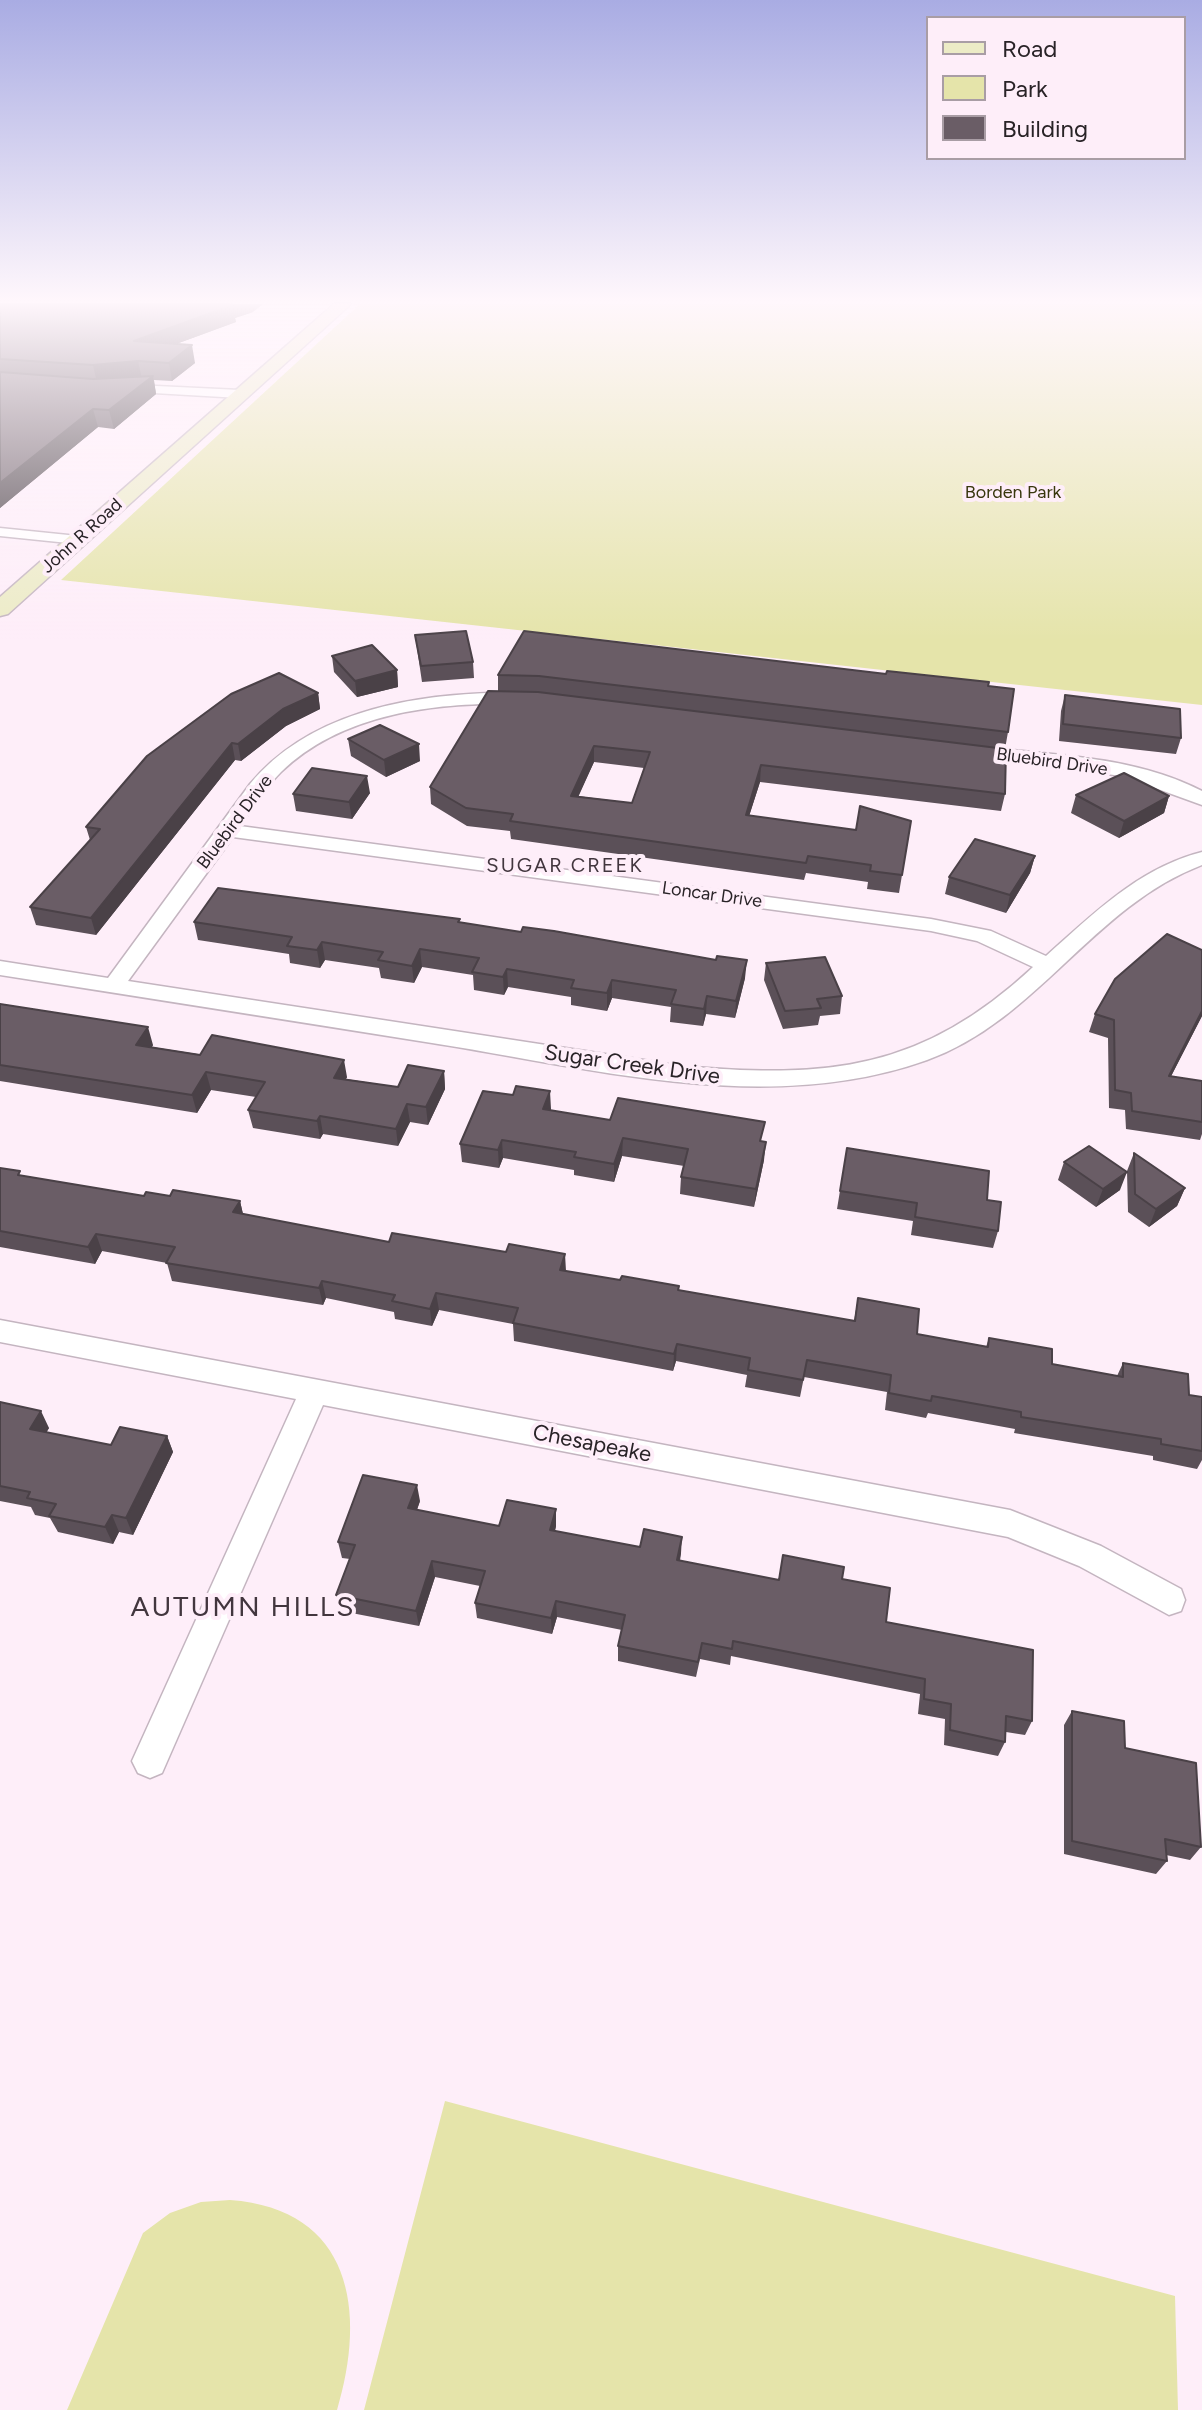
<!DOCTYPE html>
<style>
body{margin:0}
#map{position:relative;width:1202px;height:2410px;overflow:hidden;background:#feeef9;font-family:Figtree,sans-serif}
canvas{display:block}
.legend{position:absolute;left:926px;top:16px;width:260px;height:144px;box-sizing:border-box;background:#feeef9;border:2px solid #a99da5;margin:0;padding:10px 14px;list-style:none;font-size:24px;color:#292327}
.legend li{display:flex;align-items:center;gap:16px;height:40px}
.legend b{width:40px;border:2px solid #a99da5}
</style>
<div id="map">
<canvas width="1202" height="2410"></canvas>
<ul class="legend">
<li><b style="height:10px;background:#ecebc6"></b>Road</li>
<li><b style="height:22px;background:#e5e4aa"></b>Park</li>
<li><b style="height:22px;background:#6a5d66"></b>Building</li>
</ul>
</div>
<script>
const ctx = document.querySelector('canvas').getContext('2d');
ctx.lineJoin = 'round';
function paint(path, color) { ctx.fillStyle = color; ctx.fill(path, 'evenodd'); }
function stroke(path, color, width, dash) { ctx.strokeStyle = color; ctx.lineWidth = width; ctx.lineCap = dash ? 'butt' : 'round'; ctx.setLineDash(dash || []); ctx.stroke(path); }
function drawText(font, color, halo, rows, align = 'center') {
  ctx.font = font + ' Figtree,sans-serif'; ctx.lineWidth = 8; ctx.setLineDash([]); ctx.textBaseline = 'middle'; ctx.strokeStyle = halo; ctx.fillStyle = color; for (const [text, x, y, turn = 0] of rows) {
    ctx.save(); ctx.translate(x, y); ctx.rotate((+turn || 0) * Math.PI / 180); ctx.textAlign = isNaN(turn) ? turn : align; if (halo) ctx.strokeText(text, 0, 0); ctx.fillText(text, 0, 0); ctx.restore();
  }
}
paint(new Path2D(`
 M360,304H1202V705L61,580Z
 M445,2101L1175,2296L1178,2410H364Z
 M230,2200C352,2209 367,2311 337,2410H67L143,2233L170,2213L201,2202Z`), '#e5e4aa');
const minor = new Path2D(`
 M115,384L240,390L246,394L240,398L119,391L115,390Z
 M0,528L78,536L85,540L78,544L0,536Z
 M489,693L520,694L529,699L520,704C439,702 343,712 281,772C265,788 253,807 240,826L931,919L991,931L1046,956C1093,914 1139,868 1202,852V865C1092,907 1038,1020 927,1060C767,1117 593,1068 432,1043C288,1020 144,997 0,975V961L108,978L250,784C308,714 404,696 489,693ZM233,837L931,931L977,941L1033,967C922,1070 829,1079 683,1066L128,981Z
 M972,746C1049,755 1132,755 1202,791V805L1122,776L965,756L963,752Z
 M0,1320L1010,1510L1101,1546L1181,1589L1185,1600L1181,1611L1169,1615L1079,1566L1008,1537L323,1405L162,1773L150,1778L138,1773L132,1761L296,1399L0,1342Z`);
const secondary = new Path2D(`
 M334,304H351L8,614L0,616V597Z`);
stroke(minor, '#c4b5c0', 3);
stroke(secondary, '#c4b5c0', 3);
paint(minor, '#fff');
paint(secondary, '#ecebc6');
paint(new Path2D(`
 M0,304L253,312L235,318L236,322L176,344L195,363L172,381L154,380L156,394L114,429L98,427L0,508Z
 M415,635L473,662L474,678L422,682Z
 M332,656L397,670L398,687L357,697L334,672Z
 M886,674L988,686L1008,732L1005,749V794L1001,811L760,782L749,816L856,830L911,821L899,893L867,889L868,882L806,873L804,880L511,839L510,831L467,826L431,804L430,787L498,691V675ZM594,762L644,768L632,803L578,796Z
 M318,693L320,709L286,726L241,761L235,760L96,935L36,925L30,907L90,840L86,827Z
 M1065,695L1181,738L1176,754L1059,741L1061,711Z
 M348,739L420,761L386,777L351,756Z
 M370,793L352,819L296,811L293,794Z
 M1076,795L1169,796L1164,813L1119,838L1071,813Z
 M1035,856L1030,873L1006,913L945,894L949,877Z
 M194,922L460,923L745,978L735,1018L706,1014L703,1026L670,1022L671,1007L612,998L607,1011L571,1005V997L508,987L504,995L474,990L473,975L422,967L414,983L381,978L379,968L325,960L320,968L290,963L289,954L198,940Z
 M766,963L842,996L840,1014L820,1016L818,1025L783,1029L764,980Z
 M0,1004L153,1045L152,1047L347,1077L346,1079L398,1087L444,1071L445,1089L428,1125L410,1122L398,1146L323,1134L320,1139L253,1128L248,1110L256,1097L211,1090L197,1113L0,1081Z
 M1095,1014L1202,1016L1171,1076L1202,1081V1134L1200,1140L1126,1129L1125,1110L1109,1108L1108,1038L1089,1032Z
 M551,1109L550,1110L610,1120L762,1142L764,1160L754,1207L680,1194L681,1177L684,1166L622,1156L614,1182L574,1175V1170L503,1158L499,1168L462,1162L460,1144Z
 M847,1148L998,1231L993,1248L911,1235L913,1221L837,1209Z
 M1134,1153L1185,1188L1177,1206L1149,1227L1128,1212L1127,1171Z
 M1064,1162L1120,1190L1096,1207L1058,1180Z
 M0,1168L22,1176L144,1196H170L240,1201L243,1214L389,1242L566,1271L620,1280L679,1286L678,1290L854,1321L858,1298L917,1334L986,1347L989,1338L1052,1364L1117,1376L1123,1363L1189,1395L1202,1397V1460L1197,1469L1153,1460V1456L1014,1433L1015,1429L928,1413L926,1418L885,1410L887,1392L804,1377L800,1397L745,1387L747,1375L676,1361L673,1371L514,1341L513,1324L439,1310L432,1326L395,1319L394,1312L326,1298L323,1305L172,1281L167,1263L102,1251L95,1264L0,1247Z
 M0,1402L49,1428L46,1432L111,1445L167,1436L173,1452L133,1535L119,1532L113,1544L58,1532L50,1518L35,1515L31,1507L0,1501Z
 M420,1501L417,1510L499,1526L556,1509V1526L555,1531L640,1547L681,1553L680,1561L779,1580L842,1579L886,1622L1032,1721L1025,1735L1006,1732L1005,1742L998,1756L944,1745L945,1719L918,1714L920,1694L731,1656L730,1665L700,1659L696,1677L618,1661V1646L622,1630L557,1617L552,1634L477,1618L475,1603L480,1586L435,1577L419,1626L341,1611L336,1595L350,1559L342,1558L338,1542Z
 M1072,1711L1125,1748L1201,1847L1190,1860L1166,1855L1167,1861L1156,1874L1064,1854V1725Z`), '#5b5058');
paint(new Path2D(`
 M226,304H263L253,312L235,318L236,322L138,358L134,341Z
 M192,345L195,363L172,381L169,363Z
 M138,361L142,379L97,383L93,365Z
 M153,376L156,394L114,429L109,410Z
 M93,409L98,427L0,508V483Z
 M397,670L398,687L357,697L355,681Z
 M318,693L320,709L286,726L241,761L238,744L283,709Z
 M232,743L235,760L96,935L91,918Z
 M419,744L420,761L386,777L384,760Z
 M594,746V762L571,813V796Z
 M761,765L760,782L744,832L746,815Z
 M367,776L370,793L352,819L349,802Z
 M1169,796L1164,813L1119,838L1124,821Z
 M1035,856L1030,873L1006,913L1010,895Z
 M322,942L325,960L320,968L317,950Z
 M420,949L422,967L414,983L412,966Z
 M747,960L745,978L735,1018L736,1001Z
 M507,969L508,987L504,995L503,977Z
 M612,980V998L607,1011V993Z
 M707,996L706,1014L703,1026L704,1009Z
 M1202,1011V1016L1162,1094L1169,1076Z
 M148,1027L153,1045L141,1062L136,1045Z
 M344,1060L347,1077L337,1096L334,1078Z
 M444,1071L445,1089L428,1125L426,1107Z
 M206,1072L211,1090L197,1113L192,1095Z
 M550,1091L551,1109L544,1127L543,1109Z
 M407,1104L410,1122L398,1146L396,1129Z
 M320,1116L323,1134L320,1139L317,1121Z
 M623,1138L622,1156L614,1182V1164Z
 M502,1140L503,1158L499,1168L498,1150Z
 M766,1142L764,1160L754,1207L756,1189Z
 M1127,1172L1120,1190L1096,1207L1103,1189Z
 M1185,1188L1177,1206L1149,1227L1156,1209Z
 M240,1201L244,1219L233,1212Z
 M96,1234L102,1251L95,1264L88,1247Z
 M565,1254L566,1271L560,1270Z
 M322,1281L326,1298L323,1305L319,1288Z
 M436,1293L439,1310L432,1326L430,1309Z
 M677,1344L676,1361L673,1371L674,1354Z
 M41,1411L49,1428L39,1446L30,1429Z
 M167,1436L173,1452L133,1535L126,1518Z
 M417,1485L420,1501L411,1525L408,1508Z
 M556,1509V1526L551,1546L550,1530Z
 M112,1515L119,1532L113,1544L105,1527Z
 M682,1537L681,1553L676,1576L677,1560Z
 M432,1561L435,1577L419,1626L416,1611Z
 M556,1601L557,1617L552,1634L551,1618Z`), '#4a4147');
const building = new Path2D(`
 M0,304H228L233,305L134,341L192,345L169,363L138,361L93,365L0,359Z
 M0,372L93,379L153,376L109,410L93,409L0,483Z
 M466,631L473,662L421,666L415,635Z
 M524,631L886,674L887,671L989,682L988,686L1014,689L1008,732L539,676L498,675Z
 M372,645L397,670L355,681L332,656Z
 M279,673L318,693L283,709L238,744L232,743L91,918L30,907L100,829L86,827L147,756L231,694Z
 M488,691L538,692L1006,749L1005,794L761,765L746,815L856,830L860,806L911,821L902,875L870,871L871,865L808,856L806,863L510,821L513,814L466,808L430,787ZM594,746L650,752L632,803L571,796Z
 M1065,695L1180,709L1181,738L1063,724Z
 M380,725L419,744L384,760L348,739Z
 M312,768L367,776L349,802L293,794Z
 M1124,773L1169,796L1124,821L1076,795Z
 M975,839L1035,856L1010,895L949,877Z
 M218,888L460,919L458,922L521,932L523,927L554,931L716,960L717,956L747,960L736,1001L707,996L704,1009L671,1004L676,990L612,980L607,993L571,988L574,980L507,969L503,977L472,972L479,958L420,949L412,966L378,960L383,952L322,942L317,950L287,946L292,937L194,922Z
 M1167,934L1202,950V1011L1169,1076L1202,1081V1122L1132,1111L1131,1093L1115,1090L1114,1020L1095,1014L1115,979Z
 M825,957L842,996L817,999L821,1008L785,1011L766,963Z
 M0,1004L148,1027L136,1045L200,1055L212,1035L344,1060L334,1078L398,1087L408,1065L444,1071L426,1107L407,1104L396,1129L320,1116L317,1121L248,1110L265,1082L206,1072L192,1095L0,1065Z
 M516,1086L550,1091L543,1109L610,1120L618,1098L765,1122L760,1141L766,1142L756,1189L681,1177L688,1149L623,1138L614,1164L574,1157L576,1152L502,1140L498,1150L460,1144L483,1091L513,1095Z
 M1089,1146L1127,1172L1103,1189L1064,1162Z
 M847,1148L989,1171L987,1200L1001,1202L998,1231L915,1217L917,1203L840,1191Z
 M1134,1153L1185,1188L1156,1209L1135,1194Z
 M0,1168L20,1171L18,1175L144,1196L146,1192L170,1196L173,1190L240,1201L233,1212L389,1242L392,1233L506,1252L509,1244L565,1254L560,1270L620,1280L622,1276L679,1286L678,1290L855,1321L858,1298L919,1309L917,1334L988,1347L989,1338L1052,1349V1364L1123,1377V1363L1188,1374L1189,1395L1202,1397V1451L1161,1444V1439L1021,1417V1412L932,1396L931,1401L889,1393L891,1375L848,1367L807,1360L803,1380L748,1370L750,1358L677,1344L674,1354L513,1323L518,1308L436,1293L430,1309L392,1301L395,1295L322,1281L319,1288L166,1263L175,1247L96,1234L88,1247L0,1231Z
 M0,1402L41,1411L30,1429L111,1445L120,1427L167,1436L126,1518L112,1515L105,1527L49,1516L56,1504L27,1498L30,1492L0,1486Z
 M363,1475L417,1485L408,1508L499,1526L507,1500L556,1509L550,1530L640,1547L644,1529L682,1537L677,1560L779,1580L783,1555L844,1567L842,1579L890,1588L886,1622L1033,1650L1032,1721L1006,1716L1005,1742L950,1730L951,1704L924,1699L925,1679L733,1641L732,1649L702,1643L698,1662L618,1646L625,1615L556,1601L551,1618L475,1603L485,1571L432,1561L416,1611L336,1595L355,1545L338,1542Z
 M1072,1711L1124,1721L1125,1748L1196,1763L1201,1847L1165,1839L1167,1861L1072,1841Z`);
paint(building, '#6a5d66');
stroke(building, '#4a4147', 2);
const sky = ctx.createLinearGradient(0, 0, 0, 641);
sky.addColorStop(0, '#a9ace3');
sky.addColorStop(0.47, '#fff7fc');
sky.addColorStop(1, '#fff7fc00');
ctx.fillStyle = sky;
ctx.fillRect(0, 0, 1202, 641);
drawText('18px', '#38370e', '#feeef9', [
 ["Borden Park",1013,493]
]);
drawText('18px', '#292327', '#feeef9', [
 ["John R Road",82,536,-42],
 ["Bluebird Drive",1052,762,8],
 ["Bluebird Drive",235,822,-53],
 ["Loncar Drive",712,895,8]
]);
ctx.letterSpacing = '2px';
drawText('20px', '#42363e', '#feeef9', [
 ["SUGAR CREEK",565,866]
]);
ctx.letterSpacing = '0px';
drawText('22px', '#292327', '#feeef9', [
 ["Sugar Creek Drive",632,1065,8],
 ["Chesapeake",592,1444,11]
]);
ctx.letterSpacing = '2px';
drawText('28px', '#42363e', '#feeef9', [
 ["AUTUMN HILLS",243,1608]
]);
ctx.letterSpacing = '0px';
</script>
